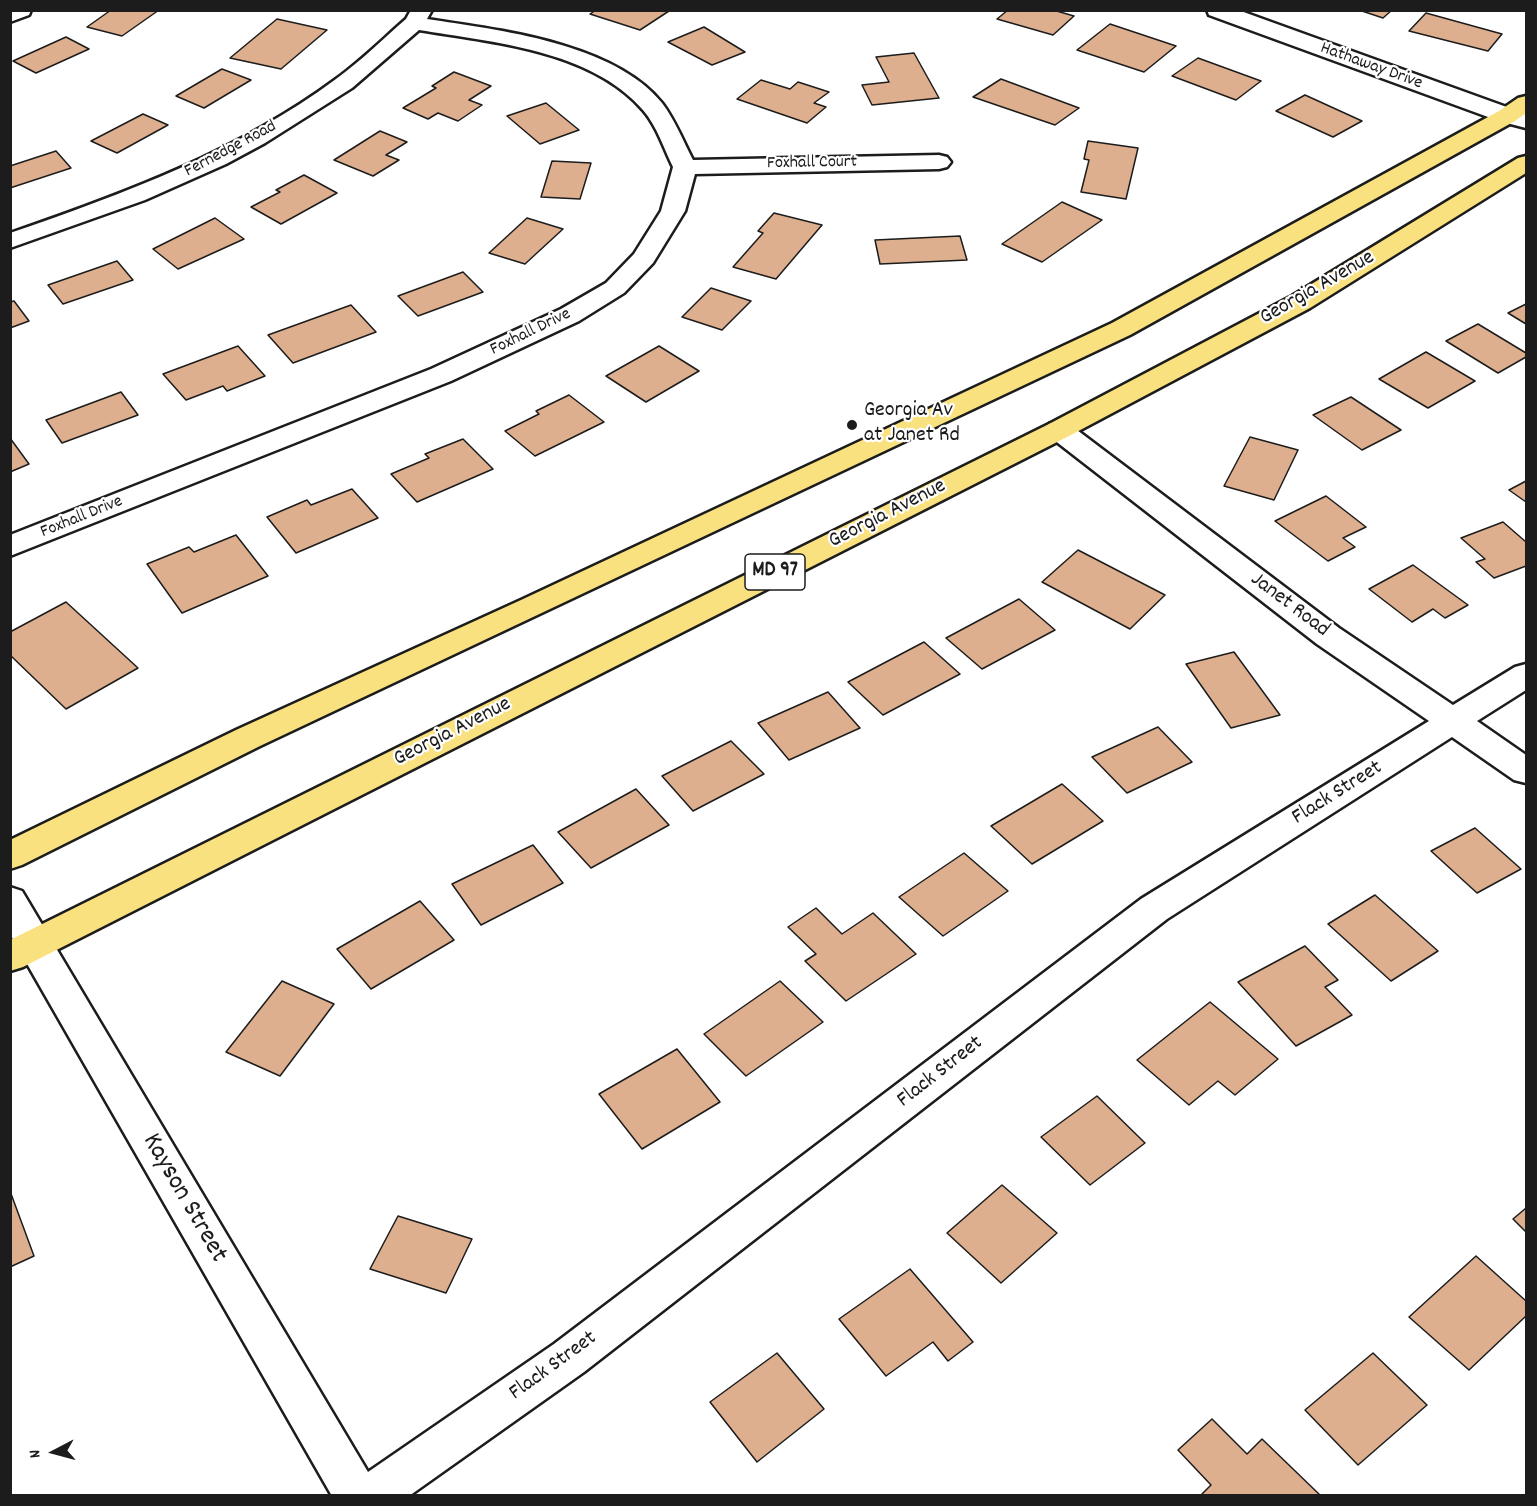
<!DOCTYPE html>
<style>
body{margin:0}
#map{position:relative;width:1537px;height:1506px;overflow:hidden;background:#fff;font-family:Dekko,sans-serif}
canvas{display:block}
.frame{position:absolute;inset:0;border:12px solid #1c1c1c;pointer-events:none}
.north{position:absolute;left:24px;top:1422px;width:60px;height:60px;-webkit-text-stroke:4px #fff;paint-order:stroke;rotate:264deg;font-size:16px;font-weight:700;line-height:24px;text-align:center;color:#1c1c1c}
.north::after{content:'';display:block;margin:auto;width:21px;height:27px;background:#1c1c1c;clip-path:polygon(50% 0,100% 100%,50% 72%,0 100%)}
</style>
<div id="map">
<canvas width="1537" height="1506"></canvas>
<div class="frame"></div>
<div class="north">N</div>
</div>
<script>
const ctx = document.querySelector('canvas').getContext('2d');
ctx.lineJoin = 'round';
function paint(path, color) { ctx.fillStyle = color; ctx.fill(path, 'evenodd'); }
function stroke(path, color, width, dash) { ctx.strokeStyle = color; ctx.lineWidth = width; ctx.lineCap = dash ? 'butt' : 'round'; ctx.setLineDash(dash || []); ctx.stroke(path); }
function drawText(font, color, halo, rows, align = 'center') {
  ctx.font = font + ' Dekko,sans-serif'; ctx.lineWidth = 4.5; ctx.setLineDash([]); ctx.textBaseline = 'middle'; ctx.strokeStyle = halo; ctx.fillStyle = color; for (const [text, x, y, turn = 0] of rows) {
    ctx.save(); ctx.translate(x, y); ctx.rotate((+turn || 0) * Math.PI / 180); ctx.textAlign = isNaN(turn) ? turn : align; if (halo) ctx.strokeText(text, 0, 0); ctx.fillText(text, 0, 0); ctx.restore();
  }
}
const building = new Path2D(`
 M111,10H159L122,36L87,27Z
 M596,10L648,11H669L640,30L590,14Z
 M1008,10H1053L1074,16L1053,35L997,19Z
 M1359,10H1392L1383,18Z
 M1426,13L1502,34L1488,51L1409,31Z
 M277,19L327,30L281,69L230,58Z
 M1110,24L1176,46L1144,72L1077,50Z
 M704,27L745,52L712,65L668,42Z
 M66,37L89,49L36,73L13,61Z
 M914,53L939,98L872,105L862,85L889,82L876,57Z
 M1198,58L1261,81L1236,100L1172,76Z
 M222,69L251,80L204,108L176,96Z
 M454,72L491,86L469,100L482,105L458,121L438,113L428,119L403,108L436,88L432,86Z
 M1001,79L1079,108L1055,125L973,97Z
 M761,80L790,89L798,82L829,92L814,103L826,107L807,123L737,99Z
 M1305,95L1362,121L1333,137L1276,111Z
 M546,103L579,130L540,144L507,116Z
 M143,114L168,125L117,153L91,141Z
 M380,131L407,142L386,155L399,160L373,176L334,160Z
 M1088,141L1138,148L1126,199L1081,192L1089,160L1084,159Z
 M56,151L71,168L10,188V166Z
 M552,161L591,163L580,199L541,197Z
 M304,175L337,193L281,224L251,207L280,192L276,190Z
 M1062,202L1102,220L1042,262L1002,244Z
 M774,213L822,225L776,279L733,267L763,233L758,231Z
 M215,218L244,239L178,269L153,249Z
 M527,218L563,229L525,264L489,253Z
 M960,236L967,260L880,264L875,240Z
 M117,261L133,280L63,304L48,285Z
 M463,272L483,292L418,316L398,296Z
 M711,288L751,301L722,330L682,317Z
 M14,301L29,321L10,328V302Z
 M1526,304V324L1508,313Z
 M351,305L376,332L293,363L268,335Z
 M1478,324L1526,353V357L1498,373L1446,341Z
 M238,346L265,376L227,391L223,386L186,400L163,374Z
 M659,346L699,371L646,402L606,376Z
 M1426,352L1475,381L1428,408L1379,379Z
 M121,392L138,415L62,443L46,420Z
 M569,395L604,422L535,456L505,431L539,414L536,411Z
 M1351,397L1401,430L1362,450L1313,415Z
 M1250,437L1298,450L1274,500L1224,486Z
 M10,438L29,464L10,472Z
 M463,439L493,469L417,502L391,474L429,458L425,454Z
 M1526,481V502L1509,490Z
 M352,489L378,518L296,553L267,517L307,500L311,505Z
 M1326,496L1366,527L1343,538L1355,547L1328,561L1275,521Z
 M1503,522L1526,542V566L1494,578L1476,562L1485,559L1461,538Z
 M236,535L268,576L182,613L147,564L189,547L194,552Z
 M1078,550L1165,595L1130,629L1042,582Z
 M1413,565L1468,605L1445,618L1433,609L1412,622L1369,589Z
 M1019,599L1055,630L982,669L946,638Z
 M66,602L138,668L66,709L10,655V632Z
 M924,642L960,674L883,715L848,682Z
 M1234,652L1280,715L1231,728L1186,664Z
 M828,692L860,728L789,760L758,723Z
 M1158,727L1192,762L1127,793L1092,757Z
 M731,741L764,774L693,811L662,776Z
 M1062,784L1103,821L1032,864L991,826Z
 M636,789L669,825L591,868L558,832Z
 M1475,828L1521,869L1477,893L1431,851Z
 M533,845L563,883L481,925L452,884Z
 M964,853L1008,891L943,936L899,897Z
 M1375,895L1438,951L1391,981L1328,924Z
 M420,901L454,940L371,989L337,949Z
 M816,908L842,934L873,913L916,954L846,1001L805,961L816,954L788,927Z
 M1305,946L1338,980L1325,987L1352,1015L1296,1046L1238,982Z
 M282,981L334,1004L280,1076L226,1052Z
 M780,981L823,1022L746,1076L704,1034Z
 M1210,1002L1278,1059L1235,1095L1218,1081L1189,1105L1137,1060Z
 M677,1049L720,1102L642,1149L599,1094Z
 M1097,1096L1145,1143L1090,1185L1041,1137Z
 M1002,1185L1057,1233L1001,1283L947,1233Z
 M10,1191L34,1256L10,1267Z
 M1526,1208V1232L1513,1219Z
 M398,1216L472,1239L446,1293L370,1269Z
 M1476,1256L1526,1301V1316L1469,1370L1409,1317Z
 M910,1269L973,1342L948,1361L933,1342L886,1376L839,1319Z
 M777,1353L824,1409L757,1462L710,1402Z
 M1373,1353L1427,1405L1358,1465L1305,1410Z
 M1212,1419L1247,1454L1262,1439L1321,1496H1200L1211,1485L1178,1450Z`);
paint(building, '#ddaf8e');
stroke(building, '#1c1c1c', 1.5);
const street = new Path2D(`
 M10,10H31L29,15L10,22Z
 M411,10H432L427,19C499,30 614,43 662,103C675,120 683,141 693,160L939,155L947,157L951,162L947,167L939,169L695,174L685,211L653,263L624,293L579,321L451,381L10,556V535L431,369L561,309L606,283L634,254L661,211L673,167C664,149 657,126 643,110C591,50 492,42 419,30L352,88L265,143L226,164L145,200L10,248V233C124,194 239,151 336,79C361,61 383,39 406,19Z
 M1059,421L1069,424L1339,628L1453,705L1515,667L1526,664V690L1477,721L1526,755V783L1514,780L1452,737L1167,919L584,1372L409,1496H332L10,934V887L22,891L368,1472L554,1344L1141,899L1429,721L1317,644L1049,436L1045,430L1049,424Z`);
const secondary = new Path2D(`
 M1207,10H1238L1526,114V128L1499,121L1209,15Z`);
const primary = new Path2D(`
 M1526,96V113L1515,121L1130,335L260,746L22,865L10,869V840L236,730L521,600L1112,323L1499,111L1518,98Z
 M1526,156V173L1310,308L1069,436L23,967L10,971V940L1049,424L1292,296L1518,158Z`);
stroke(street, '#1c1c1c', 5);
stroke(secondary, '#1c1c1c', 5);
stroke(primary, '#1c1c1c', 5);
paint(street, '#fff');
paint(secondary, '#fff');
paint(primary, '#fae180');
for (const [x, y, r, color] of [
 [852,425,6,"#1c1c1c"]
]) { const dot = new Path2D(); dot.arc(x, y, r, 0, 2 * Math.PI); ctx.fillStyle = color; ctx.fill(dot); stroke(dot, '#fff', 2); }
drawText('18px', '#1c1c1c', '#fff', [
 ["Hathaway Drive",1371,67,20],
 ["Fernedge Road",231,150,-28],
 ["Foxhall Court",812,164,-1],
 ["Foxhall Drive",531,333,-26],
 ["Foxhall Drive",82,518,-22]
]);
for (const [x, y, w] of [
 [775,572,60]
]) { const box = new Path2D(); box.roundRect(x - w / 2, y - 18, w, 36, 4.5); ctx.fillStyle = '#fff'; ctx.fill(box); stroke(box, '#1c1c1c', 1.5); }
drawText('bold 21px', '#1c1c1c', null, [
 ["MD 97",775,572]
]);
drawText('22px', '#1c1c1c', '#fff', [
 ["Georgia Avenue",1318,289,-30],
 ["Georgia Avenue",888,515,-27],
 ["Janet Road",1289,606,37],
 ["Georgia Avenue",453,733,-27],
 ["Flack Street",1338,794,-32],
 ["Flack Street",941,1073,-38],
 ["Flack Street",554,1367,-36]
]);
drawText('22px', '#1c1c1c', '#fff', [
 ["Georgia Av",864,412],
 ["at Janet Rd",864,437]
], 'left');
drawText('27px', '#1c1c1c', '#fff', [
 ["Kayson Street",183,1199,60]
]);
</script>
